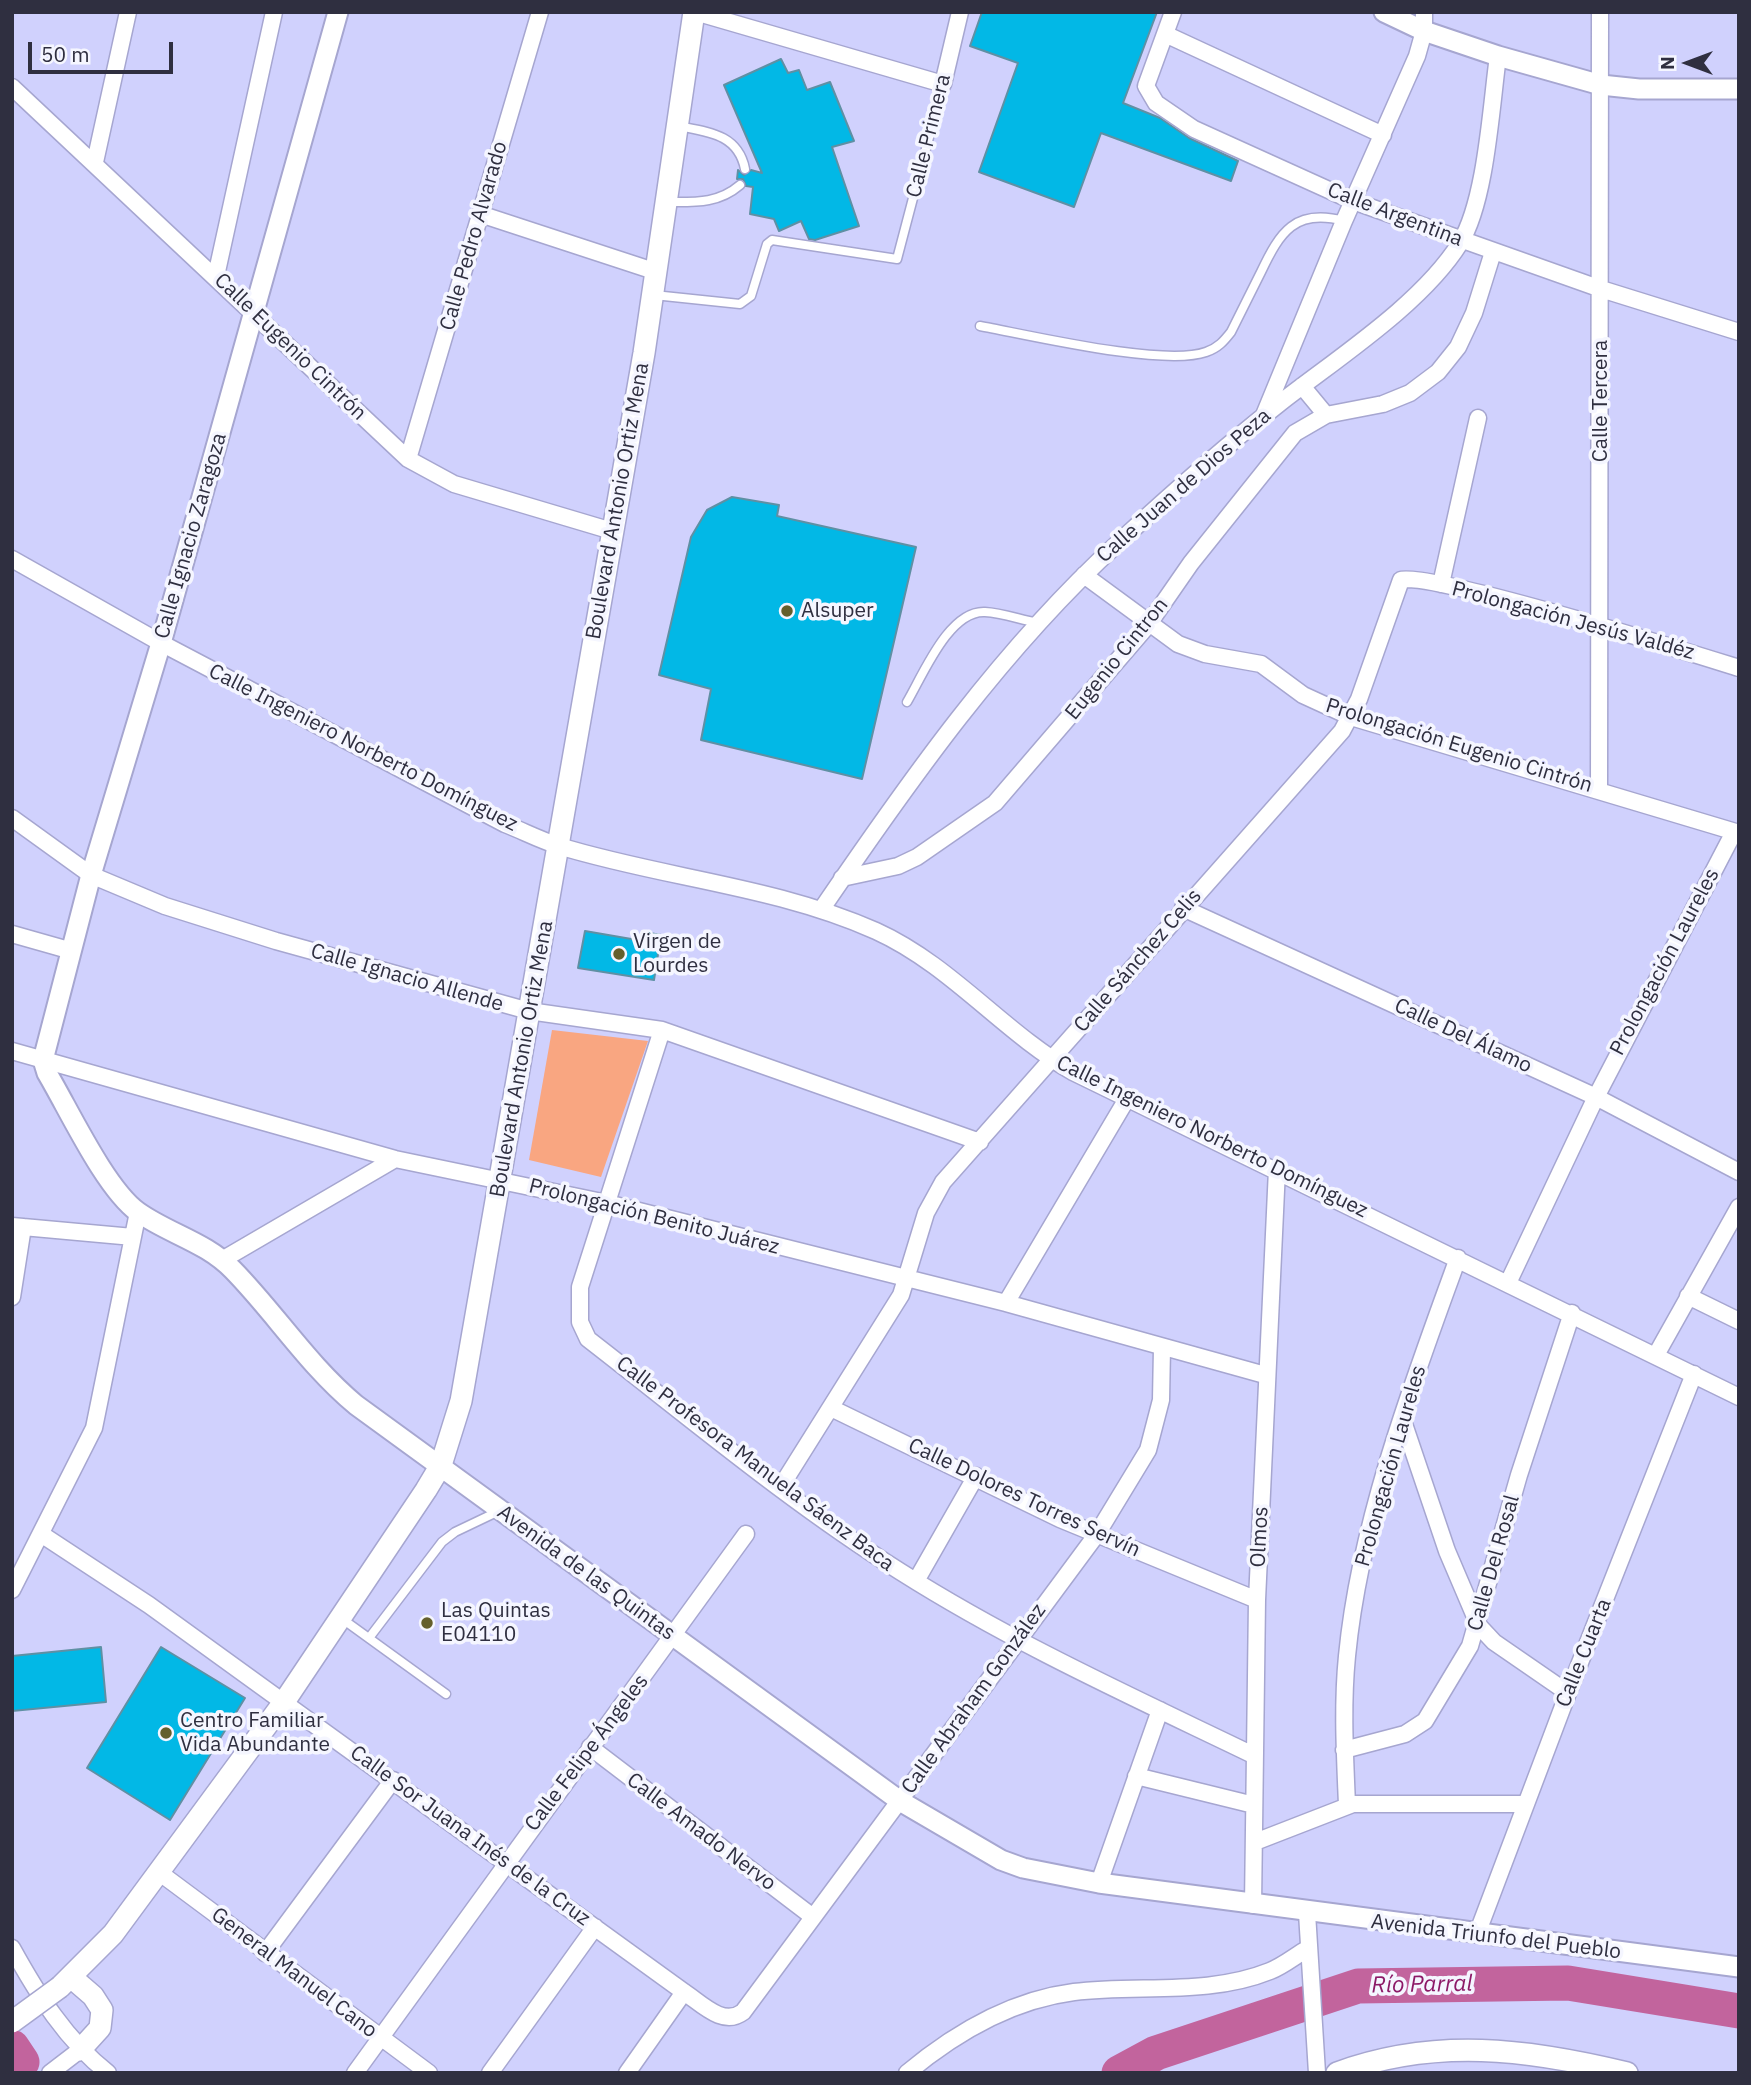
<!DOCTYPE html>
<meta charset="utf-8">
<style>
body{margin:0}
#map{position:relative;width:1751px;height:2085px;overflow:hidden;background:#d0d1fd;font-family:"IBM Plex Sans",sans-serif}
canvas{display:block}
.frame{position:absolute;inset:0;border:14px solid #2f2f40;pointer-events:none}
.north{position:absolute;left:1653px;top:28px;width:70px;height:70px;-webkit-text-stroke:5px #f5f6ff;paint-order:stroke;rotate:270deg;font-size:19px;font-weight:700;line-height:28px;text-align:center;color:#2f2f40}
.north::after{content:'';display:block;margin:auto;width:24px;height:32px;background:#2f2f40;clip-path:polygon(50% 0,100% 100%,50% 72%,0 100%)}
.scale{position:absolute;left:28px;top:42px;width:145px;height:32px;box-sizing:border-box;border:4px solid #2f2f40;border-top:0;padding-left:9px;font-size:21px;line-height:24px;white-space:nowrap;color:#2f2f40;-webkit-text-stroke:5px #f5f6ff;paint-order:stroke}
</style>
<div id="map">
<canvas width="1751" height="2085"></canvas>
<div class="frame"></div>
<div class="north">N</div>
<div class="scale">50 m</div>
</div>
<script>
const ctx = document.querySelector('canvas').getContext('2d');
ctx.lineJoin = 'round';
function paint(path, color) { ctx.fillStyle = color; ctx.fill(path, 'evenodd'); }
function stroke(path, color, width, dash) { ctx.strokeStyle = color; ctx.lineWidth = width; ctx.lineCap = dash ? 'butt' : 'round'; ctx.setLineDash(dash || []); ctx.stroke(path); }
function drawText(font, color, halo, rows, align = 'center') {
  ctx.font = font + ' "IBM Plex Sans",sans-serif'; ctx.lineWidth = 7; ctx.setLineDash([]); ctx.textBaseline = 'middle'; ctx.strokeStyle = halo; ctx.fillStyle = color; for (const [text, x, y, turn = 0] of rows) {
    ctx.save(); ctx.translate(x, y); ctx.rotate((+turn || 0) * Math.PI / 180); ctx.textAlign = isNaN(turn) ? turn : align; if (halo) ctx.strokeText(text, 0, 0); ctx.fillText(text, 0, 0); ctx.restore();
  }
}
paint(new Path2D(`
 M552,1030L648,1041L601,1177L529,1160Z`), '#f9a681');
stroke(new Path2D(`
 M12,2047L22,2062
 M1119,2073L1156,2053L1358,1986L1568,1983L1739,2011`), '#c2649d', 35);
const building = new Path2D(`
 M982,12H1157L1123,103L1160,118L1189,138L1238,161L1231,181L1101,133L1074,207L979,172L1018,63L970,46Z
 M781,59L788,73L799,70L807,90L830,82L854,141L832,147L859,226L815,240L809,239L801,221L779,231L774,219L750,214L753,187L746,186L743,179H737L738,170L744,175L751,170L762,173L724,85Z
 M732,497L779,505L777,516L916,547L862,779L701,740L711,689L659,675L691,537L707,510Z
 M585,931L643,941L644,932L661,935L654,980L578,968Z
 M101,1647L106,1702L12,1711V1656Z
 M161,1647L245,1698L170,1820L87,1768Z`);
paint(building, '#02b8e6');
stroke(building, '#5f90a4', 2);
const service = new Path2D(`
 M678,126C708,132 738,134 745,169
 M667,202C694,202 718,204 740,185
 M654,295L740,304L751,296L767,244L772,240L897,259L943,84
 M980,326C1029,335 1164,367 1206,352C1218,348 1224,341 1231,332C1241,312 1251,292 1261,272C1280,232 1295,208 1344,221
 M907,702C923,675 949,610 985,612C1003,613 1021,620 1039,623
 M341,1618L446,1694
 M369,1638L442,1542L455,1532L499,1511`);
const minor = new Path2D(`
 M695,12L943,84L960,12
 M1173,12L1146,86L1156,103L1194,129L1353,201L1601,289L1739,332
 M1165,34L1383,135
 M12,87L408,459L454,484L612,531
 M95,162L128,12
 M480,214L657,272
 M216,276L274,12
 M1302,386L1326,415
 M1264,415L1344,221L1417,56L1424,31V12
 M408,459L540,12
 M12,559L161,643L505,824C523,831 540,840 559,846C663,878 775,886 876,931C951,965 1003,1032 1073,1072L1739,1397
 M1084,575L1178,644L1205,654L1261,664L1303,695L1351,717L1739,833
 M1441,584L1478,418
 M1599,790L1600,12
 M12,818L91,875L165,906L276,941L529,1011L662,1030L980,1142
 M842,878L898,866L917,857L995,803L1148,625L1191,563L1295,433L1326,415L1383,404L1410,393L1438,372L1458,347L1474,313L1493,252
 M1183,908L1596,1097L1739,1172
 M821,910C909,781 1002,649 1118,543C1170,495 1224,447 1280,403C1336,359 1422,304 1460,243C1486,201 1491,107 1498,56
 M12,934L72,951
 M662,1030L580,1287V1322L588,1339C690,1418 791,1503 901,1572C1013,1643 1135,1698 1253,1755
 M12,1051L395,1159L607,1203L1006,1303L1265,1375
 M12,1226L133,1237
 M222,1260L395,1159
 M1508,1283L1596,1097L1734,832
 M1688,1296L1739,1321
 M12,1297L23,1227
 M1006,1303L1128,1097
 M1656,1355L1739,1207
 M831,1408L1060,1519L1257,1600
 M1403,1421L1447,1551L1479,1626L1494,1642L1568,1693
 M780,1488L901,1295L926,1213L943,1182L1342,731L1359,699L1401,580C1423,569 1697,655 1739,668
 M41,1534L149,1605L684,1992C702,2004 723,2027 743,2012L1097,1534L1148,1450L1161,1400L1162,1348
 M916,1581L976,1476
 M12,1590L94,1428L138,1212
 M590,1747L813,1917
 M1344,1750L1405,1734L1425,1721L1470,1646L1519,1475L1572,1313
 M1136,1776L1254,1805
 M1347,1805C1345,1756 1342,1706 1347,1656C1360,1522 1412,1384 1458,1258
 M1255,1842L1353,1804H1525
 M160,1873L429,2073
 M1099,1883L1160,1710
 M1253,1905L1257,1600L1277,1169
 M1307,1913L1317,2073
 M1477,1934L1568,1693L1694,1374
 M12,1948C38,1995 66,2040 108,2073
 M265,1953L393,1780
 M50,2073L80,2050
 M355,2073L746,1534
 M490,2073L595,1927
 M627,2073L684,1992
 M907,2073C955,2033 1011,2000 1074,1992C1139,1984 1208,1996 1270,1971C1283,1966 1295,1956 1307,1949`);
const tertiary = new Path2D(`
 M338,12L161,643L91,875L43,1060L47,1073C69,1110 105,1188 138,1212C169,1234 206,1242 233,1270C276,1314 308,1365 356,1405L900,1801L1001,1860L1023,1868L1099,1883L1739,1967
 M1384,12L1424,31L1498,56L1601,85L1639,89H1739`);
const secondary = new Path2D(`
 M71,1977L93,1996L102,2010L100,2028L80,2050
 M60,1987L113,1934L284,1702L426,1490L441,1465L461,1401L644,353L694,12
 M1337,2073C1435,2037 1528,2049 1627,2073`);
stroke(service, '#a6a6d0', 11);
stroke(minor, '#a6a6d0', 19);
stroke(tertiary, '#a6a6d0', 23);
stroke(secondary, '#a6a6d0', 24);
stroke(service, '#fff', 8);
stroke(minor, '#fff', 16);
stroke(tertiary, '#fff', 19);
stroke(secondary, '#fff', 21);
const secondaryBridge = new Path2D(`
 M12,2022L60,1987`);
stroke(secondaryBridge, '#a6a6d0', 24, []);
stroke(secondaryBridge, '#fff', 21);
for (const [x, y, r, color] of [
 [787,611,7,"#645f2c"],
 [619,954,7,"#645f2c"],
 [427,1623,7,"#645f2c"],
 [166,1733,7,"#645f2c"]
]) { const dot = new Path2D(); dot.arc(x, y, r, 0, 2 * Math.PI); ctx.fillStyle = color; ctx.fill(dot); stroke(dot, '#f5f6ff', 2.5); }
drawText('21px', '#2f2f40', '#f5f6ff', [
 ["Calle Primera",929,136,-76],
 ["Calle Argentina",1395,215,21],
 ["Calle Pedro Alvarado",474,236,-74],
 ["Calle Eugenio Cintrón",290,347,44],
 ["Calle Tercera",1601,401,-90],
 ["Calle Juan de Dios Peza",1184,486,-41],
 ["Boulevard Antonio Ortiz Mena",618,501,-80],
 ["Calle Ignacio Zaragoza",191,536,-74],
 ["Prolongación Jesús Valdéz",1573,621,15],
 ["Eugenio Cintron",1117,659,-51],
 ["Prolongación Eugenio Cintrón",1459,746,17],
 ["Calle Ingeniero Norberto Domínguez",363,748,27],
 ["Calle Sánchez Celis",1138,961,-49],
 ["Prolongación Laureles",1665,962,-62],
 ["Calle Ignacio Allende",407,978,16],
 ["Calle Del Álamo",1463,1036,25],
 ["Boulevard Antonio Ortiz Mena",522,1059,-80],
 ["Calle Ingeniero Norberto Domínguez",1212,1137,26],
 ["Prolongación Benito Juárez",654,1217,14],
 ["Calle Profesora Manuela Sáenz Baca",755,1464,37],
 ["Prolongación Laureles",1391,1466,-74],
 ["Calle Dolores Torres Servín",1024,1498,25],
 ["Olmos",1260,1537,-87],
 ["Calle Del Rosal",1494,1563,-74],
 ["Avenida de las Quintas",586,1573,36],
 ["Calle Cuarta",1584,1653,-68],
 ["Calle Abraham González",974,1699,-54],
 ["Calle Felipe Ángeles",587,1753,-53],
 ["Calle Amado Nervo",701,1832,37],
 ["Calle Sor Juana Inés de la Cruz",470,1836,36],
 ["Avenida Triunfo del Pueblo",1496,1937,7],
 ["General Manuel Cano",294,1973,37]
]);
drawText('21px', '#2f2f40', '#f5f6ff', [
 ["Alsuper",801,611],
 ["Virgen de",633,942],
 ["Lourdes",633,966],
 ["Las Quintas",441,1611],
 ["E04110",441,1635],
 ["Centro Familiar",180,1721],
 ["Vida Abundante",180,1745]
], 'left');
drawText('italic 23px', '#8c1967', '#f5f6ff', [
 ["Río Parral",1422,1985,-1]
]);
</script>
